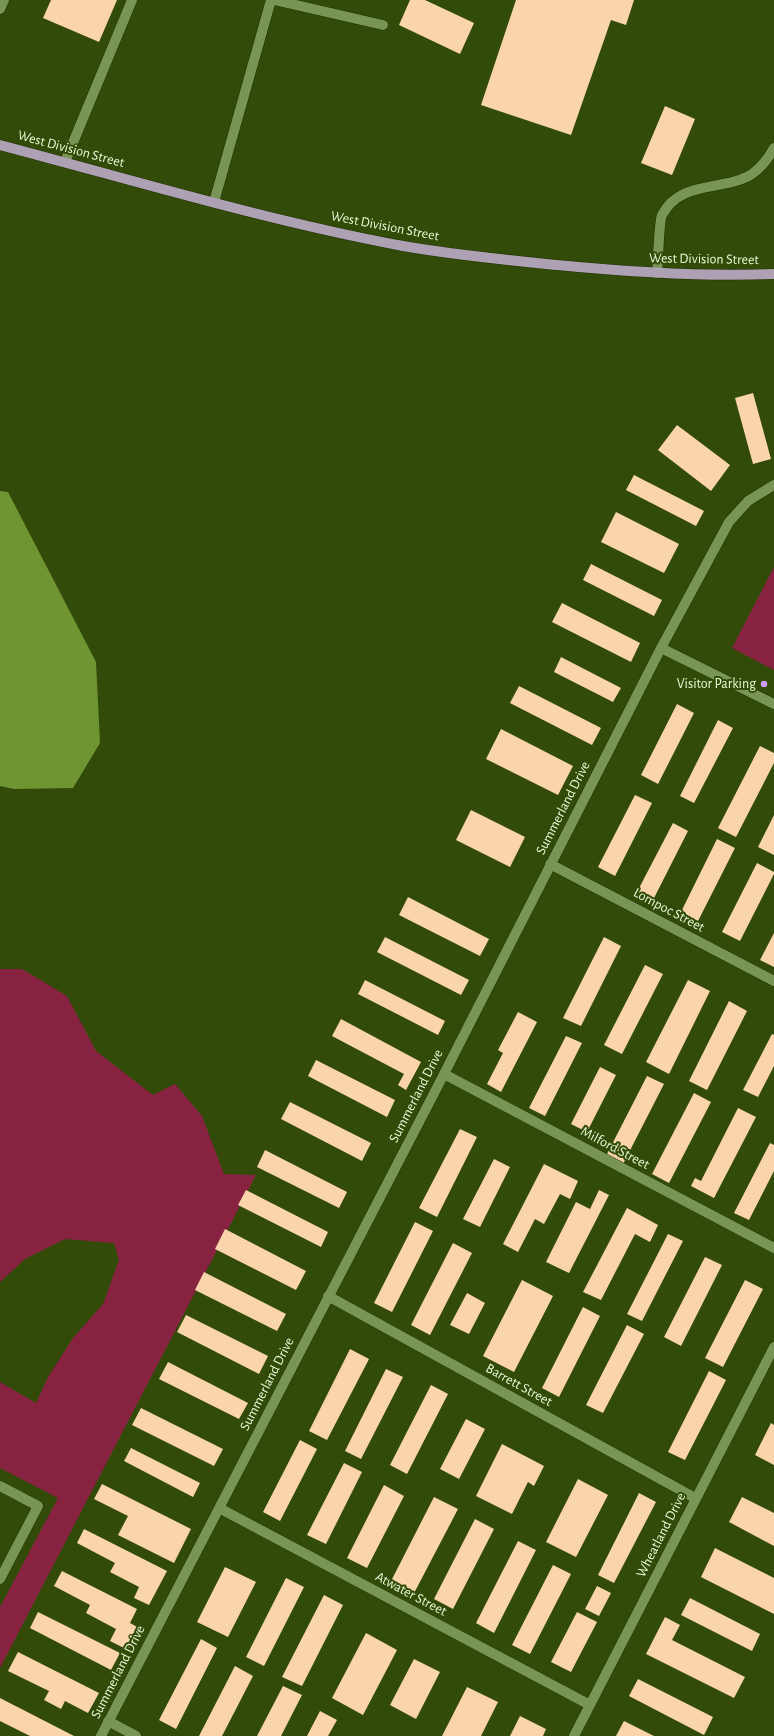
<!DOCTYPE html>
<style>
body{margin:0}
canvas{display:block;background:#334b08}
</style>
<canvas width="774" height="1736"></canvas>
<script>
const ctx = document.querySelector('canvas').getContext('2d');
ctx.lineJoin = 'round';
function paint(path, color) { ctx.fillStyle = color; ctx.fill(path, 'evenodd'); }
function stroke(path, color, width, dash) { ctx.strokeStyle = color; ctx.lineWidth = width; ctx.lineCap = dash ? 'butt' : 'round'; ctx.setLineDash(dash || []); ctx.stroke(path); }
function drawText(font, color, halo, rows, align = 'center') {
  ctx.font = font + ' "Alegreya Sans",sans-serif'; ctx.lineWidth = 4; ctx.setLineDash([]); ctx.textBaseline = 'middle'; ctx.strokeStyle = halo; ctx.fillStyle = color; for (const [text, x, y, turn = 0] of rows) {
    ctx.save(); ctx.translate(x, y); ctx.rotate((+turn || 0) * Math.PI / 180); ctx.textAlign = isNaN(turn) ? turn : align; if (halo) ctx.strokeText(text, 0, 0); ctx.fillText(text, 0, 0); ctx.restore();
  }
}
paint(new Path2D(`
 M774,567V670L732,648Z
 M0,969H22L67,996L96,1051L153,1095L175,1084L202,1116L224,1174L256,1175L0,1668V1607L58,1498L0,1468V1382L36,1403L48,1377L73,1338L103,1304L119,1260L114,1243L65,1239L25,1259L0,1282Z`), '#872340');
paint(new Path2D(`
 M0,491L8,492L96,662L100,743L73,788L14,789L0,786Z`), '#6e9532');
paint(new Path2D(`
 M51,0H117L99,42L43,18Z
 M410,0H425L474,23L460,54L399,25Z
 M516,0H634L626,25L611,20L571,135L481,105Z
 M665,106L695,119L672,175L641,163Z
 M753,393L771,459L753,464L735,398Z
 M677,425L730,465L711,491L658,450Z
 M634,475L704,511L696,526L626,490Z
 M616,512L679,544L664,573L601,542Z
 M591,564L662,600L654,616L583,580Z
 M562,603L640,643L631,662L552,622Z
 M561,657L621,688L613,702L554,672Z
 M519,686L601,728L592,745L510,703Z
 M677,704L694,713L658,784L641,775Z
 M718,720L733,728L694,803L680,796Z
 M501,729L573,766L558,795L486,759Z
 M760,746L774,753V763L736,837L718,828Z
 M635,795L652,803L615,876L598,867Z
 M471,810L525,837L510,867L456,840Z
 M774,815V855L758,847Z
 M673,823L688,831L653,900L637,892Z
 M717,839L735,848L698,921L681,912Z
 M757,863L774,872V874L740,941L722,932Z
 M408,897L489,939L480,956L399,915Z
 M774,933V967L760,960Z
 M385,937L469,980L461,995L377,952Z
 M604,937L621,946L581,1026L563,1018Z
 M645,965L663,974L622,1054L604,1045Z
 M365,980L445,1021L438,1035L358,994Z
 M688,980L710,991L669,1074L646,1062Z
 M729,1001L747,1011L707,1090L689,1081Z
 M518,1012L537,1022L501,1092L487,1084L503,1053L498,1050Z
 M341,1019L421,1062L406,1090L398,1085L404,1074L332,1036Z
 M772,1034L774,1035V1066L758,1097L743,1090Z
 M566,1036L582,1043L545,1116L529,1108Z
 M316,1060L395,1100L387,1117L308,1076Z
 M600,1067L616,1075L587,1132L571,1124Z
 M647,1076L664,1084L622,1166L605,1158Z
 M694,1093L711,1102L669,1183L652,1174Z
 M290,1102L371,1143L362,1161L281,1119Z
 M738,1108L756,1117L714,1198L691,1186L695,1178L701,1181Z
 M460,1129L477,1137L437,1217L419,1208Z
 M770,1143L774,1145V1171L749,1220L734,1213Z
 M265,1150L347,1192L339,1208L257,1167Z
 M494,1159L510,1167L480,1227L463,1219Z
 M544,1164L578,1181L570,1199L560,1194L544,1224L535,1219L518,1252L503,1244Z
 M246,1190L328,1232L321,1247L238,1205Z
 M599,1190L609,1195L569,1273L546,1262L576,1202L590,1209Z
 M627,1208L658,1225L650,1242L635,1234L601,1300L583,1292Z
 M415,1222L433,1231L392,1312L374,1303Z
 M225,1229L306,1271L296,1290L215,1249Z
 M668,1234L683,1241L642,1321L627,1314Z
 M453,1243L472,1253L430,1335L411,1325Z
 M705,1257L722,1265L681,1346L664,1337Z
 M204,1272L286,1314L277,1331L195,1290Z
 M522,1280L553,1296L514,1372L483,1356Z
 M745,1280L763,1289L723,1367L705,1358Z
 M467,1293L485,1303L469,1334L450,1325Z
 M583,1307L600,1316L559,1397L542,1388Z
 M186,1315L268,1356L259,1374L177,1332Z
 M627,1325L644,1334L603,1413L586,1405Z
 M350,1349L369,1359L327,1440L309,1431Z
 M168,1362L248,1403L239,1419L159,1379Z
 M386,1369L403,1377L361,1459L345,1451Z
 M709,1371L726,1380L685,1460L668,1452Z
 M431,1385L448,1394L407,1474L390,1465Z
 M141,1408L223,1449L214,1466L132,1425Z
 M466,1419L485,1429L459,1479L440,1469Z
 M771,1423L774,1425V1465L755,1455Z
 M300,1440L317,1449L280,1521L263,1512Z
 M502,1444L544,1466L534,1486L528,1482L512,1514L476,1496Z
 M131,1448L200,1483L193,1497L124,1461Z
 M344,1463L362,1472L326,1544L307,1535Z
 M578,1479L608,1495L576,1557L546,1542Z
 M102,1484L191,1529L174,1563L118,1535L128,1516L94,1499Z
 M384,1485L404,1496L367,1568L347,1558Z
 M639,1493L656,1502L614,1583L598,1575Z
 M434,1497L458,1509L412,1597L389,1585Z
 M742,1497L774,1513V1546L729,1522Z
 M475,1519L494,1529L453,1609L434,1599Z
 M84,1529L167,1571L149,1605L134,1598L139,1587L110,1572L115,1563L77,1543Z
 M518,1541L536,1550L494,1633L476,1623Z
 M715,1548L774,1578V1614L701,1577Z
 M553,1565L571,1574L530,1654L512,1645Z
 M225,1567L256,1582L228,1637L197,1622Z
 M62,1571L137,1609L130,1623L139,1628L128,1650L110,1641L116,1629L86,1613L90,1605L54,1586Z
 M286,1578L304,1587L264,1666L246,1657Z
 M597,1586L611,1593L599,1616L585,1609Z
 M324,1595L343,1605L302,1686L282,1677Z
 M690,1598L760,1634L752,1651L681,1615Z
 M38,1612L120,1653L111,1670L30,1628Z
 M577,1612L597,1622L571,1672L551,1662Z
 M665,1617L680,1625L672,1640L745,1677L734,1698L646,1654Z
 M366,1633L397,1650L363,1715L332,1698Z
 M201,1639L217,1648L176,1729L159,1720Z
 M18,1652L99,1693L88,1713L65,1701L61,1709L44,1700L49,1691L8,1671Z
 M414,1659L440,1672L416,1719L390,1705Z
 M235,1666L253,1676L222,1736H199Z
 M638,1679L713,1717L704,1735L629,1696Z
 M283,1686L302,1695L281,1736H257Z
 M467,1687L498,1702L481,1736H442Z
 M0,1698L74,1736H30L0,1721Z
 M320,1711L337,1720L328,1736H307Z
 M520,1716L546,1729L543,1736H510Z
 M624,1721L654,1736H616Z`), '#fad5ac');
const lane = new Path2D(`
 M274,0L383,25
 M0,9L4,0
 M65,162L132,0
 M214,202L271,0
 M657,273C658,263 659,221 662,215C681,179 723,192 752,174C762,167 768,159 774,148
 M0,1486L38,1506L0,1579`);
const street = new Path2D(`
 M661,648L774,704
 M550,864L774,981
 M444,1074L774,1248
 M328,1296L695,1498
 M219,1508L590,1705
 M108,1721L136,1736
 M101,1736L444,1074L661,648L729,522L748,501L774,485
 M574,1736L774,1347`);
const primary = new Path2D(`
 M0,145C133,180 268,221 403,246C454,255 506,260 557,265C629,272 701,277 774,274`);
stroke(lane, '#1e3000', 11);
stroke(street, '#1e3000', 11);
stroke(primary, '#1e3000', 11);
stroke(lane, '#799555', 10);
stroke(street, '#799555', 10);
stroke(primary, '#ada1b3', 10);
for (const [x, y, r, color] of [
 [764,684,4,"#d19dfe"]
]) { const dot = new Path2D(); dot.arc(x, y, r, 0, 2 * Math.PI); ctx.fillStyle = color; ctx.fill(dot); stroke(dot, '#334b08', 1.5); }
drawText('14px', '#e9f9d8', '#334b08', [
 ["West Division Street",71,149,15],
 ["West Division Street",385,226,11],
 ["West Division Street",704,259,1],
 ["Summerland Drive",563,808,-63],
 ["Lompoc Street",669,910,28],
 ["Summerland Drive",416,1096,-63],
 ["Milford Street",615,1148,28],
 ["Summerland Drive",267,1384,-63],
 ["Barrett Street",519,1385,29],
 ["Wheatland Drive",661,1535,-63],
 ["Atwater Street",411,1594,28],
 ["Summerland Drive",118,1672,-63]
]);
drawText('14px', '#e9f9d8', '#334b08', [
 ["Visitor Parking",756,684]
], 'right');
</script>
